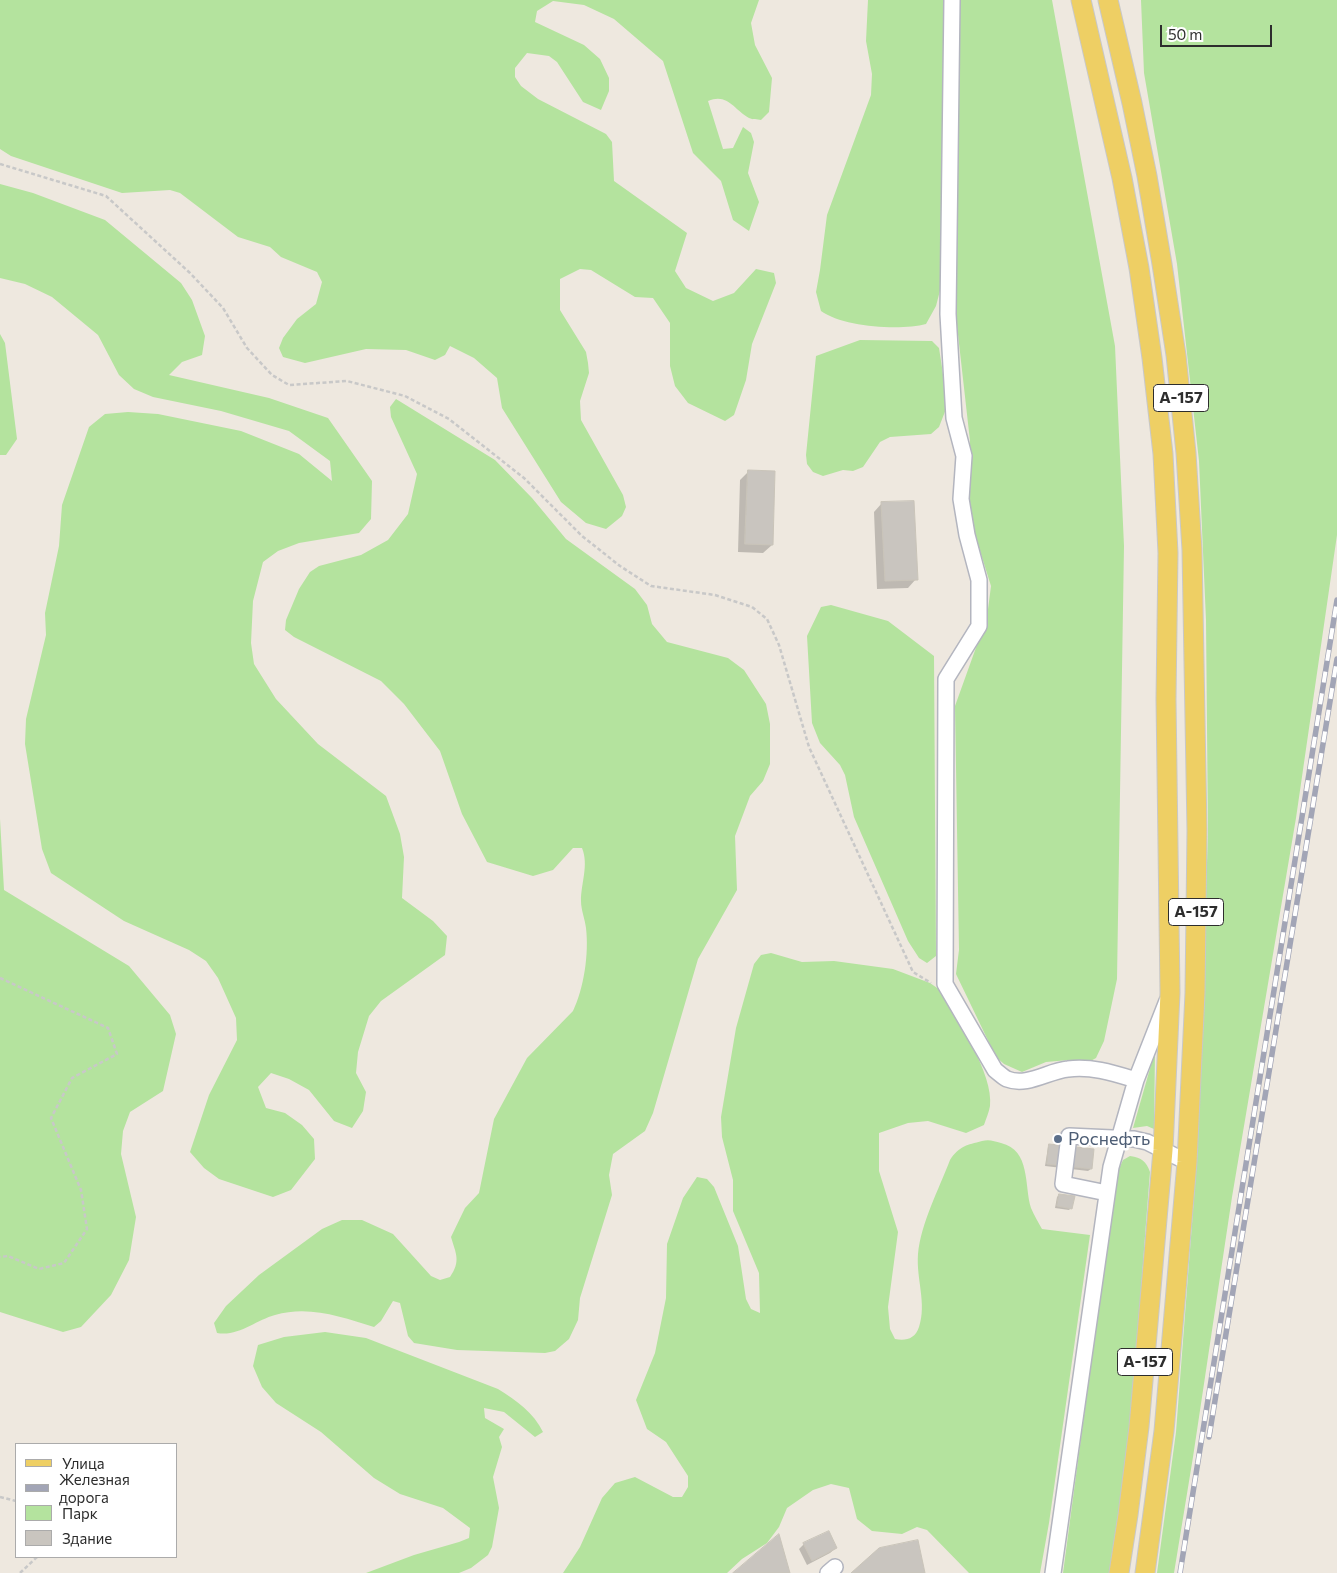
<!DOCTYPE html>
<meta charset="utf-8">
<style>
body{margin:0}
#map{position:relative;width:1337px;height:1573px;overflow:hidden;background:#eee8df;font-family:Commissioner,sans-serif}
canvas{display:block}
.legend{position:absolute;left:15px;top:1443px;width:162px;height:115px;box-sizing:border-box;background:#fff;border:1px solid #ababab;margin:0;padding:6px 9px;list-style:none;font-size:15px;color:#2d2d2d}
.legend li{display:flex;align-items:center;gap:10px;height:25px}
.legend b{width:25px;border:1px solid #ababab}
.scale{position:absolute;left:1160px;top:25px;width:112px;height:22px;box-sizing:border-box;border:2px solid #2d2d2d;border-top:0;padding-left:6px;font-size:15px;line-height:18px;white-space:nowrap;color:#2d2d2d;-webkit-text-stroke:4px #fff;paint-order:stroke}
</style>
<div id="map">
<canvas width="1337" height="1573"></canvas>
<ul class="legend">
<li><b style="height:6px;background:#eecf64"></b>Улица</li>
<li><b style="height:6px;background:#a2a5b6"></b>Железная дорога</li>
<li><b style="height:14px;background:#b4e39e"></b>Парк</li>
<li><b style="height:14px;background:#c9c5bf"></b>Здание</li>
</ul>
<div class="scale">50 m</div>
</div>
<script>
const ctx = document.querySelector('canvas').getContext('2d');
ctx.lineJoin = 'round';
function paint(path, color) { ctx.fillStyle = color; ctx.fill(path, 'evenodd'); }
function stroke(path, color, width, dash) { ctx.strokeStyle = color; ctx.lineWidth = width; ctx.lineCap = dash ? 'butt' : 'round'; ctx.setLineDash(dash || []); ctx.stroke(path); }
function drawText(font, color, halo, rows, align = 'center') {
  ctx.font = font + ' Commissioner,sans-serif'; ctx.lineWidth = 5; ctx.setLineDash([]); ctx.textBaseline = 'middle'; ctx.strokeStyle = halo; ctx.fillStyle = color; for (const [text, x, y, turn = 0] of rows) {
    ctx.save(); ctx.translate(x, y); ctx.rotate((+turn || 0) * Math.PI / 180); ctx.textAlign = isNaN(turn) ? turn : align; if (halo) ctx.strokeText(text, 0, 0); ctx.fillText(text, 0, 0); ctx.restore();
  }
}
paint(new Path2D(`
 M0,0H759L751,23L755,45L772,78L769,112L761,120C757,119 753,120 749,118C733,109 728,93 708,101L723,149L733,148L743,127L751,133L754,142L748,173L759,202L749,231L733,220L721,181L693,153L663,61L614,19L584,5L553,1L537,11L535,22L584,45L600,59L609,78V91L601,110L583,102L557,62L549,56L527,53L515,68V77L521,86L538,99L606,134L612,142L614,181L687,233L675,271L686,288L713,301L734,293L756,269L774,273L776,283L752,344L746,380L734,415L725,421L688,403L675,386L670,366V323L653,298L635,297L591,270L580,269L560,279V310L586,352L588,363L589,373L580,401L581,420L623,495L626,507L622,516L606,529L586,523L561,502L502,408L497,378L474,358L450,346L445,355L435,360L406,350L366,349L305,363L283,357L279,348L283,338L297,319L316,304L322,282L317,272L281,257L270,247L238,237L180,193L170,190L122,193L11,156L0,149Z
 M868,0H943L944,275L936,306L926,324C900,331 843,327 821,311L816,292L820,270L827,215L871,95L872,74L866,41Z
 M958,0H1052L1115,346L1124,546L1117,979L1104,1041L1096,1058L1087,1063L1069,1060L1046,1062L1022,1072L1004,1064L996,1057L956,974L959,950L955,706L987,617L991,586L975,535L970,505V441L954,299Z
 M1141,0H1337V535L1296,818L1232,1197L1193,1457L1174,1573H1157L1176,1432L1197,1158L1208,833L1206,620L1199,461L1177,264L1144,73Z
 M0,184L33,193L105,220L181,283L192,300L205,336L202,355L182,362L169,375L269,398L328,418L372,481L371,519L359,533L299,543L278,551L263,562L253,601L251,643L254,664L276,699L318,744L386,796L400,834L404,857L402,898L433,921L447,936L445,955L381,1001L369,1016L358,1052L356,1073L366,1092L363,1111L352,1128L334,1121L309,1090L289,1079L271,1073L258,1087L266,1108L285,1113L302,1125L314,1139L315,1159L291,1190L273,1197L219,1179L204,1168L190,1152L209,1095L237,1040L236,1018L218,978L206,961L189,950L124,921L51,873L42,849L25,744L26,719L46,635L45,613L59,546L62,505L89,427L105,414L128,412L158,414L241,431L299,454L332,481L330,461L289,431L221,411L153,397L134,389L119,375L98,335L52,297L25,284L0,278Z
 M0,334L5,343L17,439L6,455H0Z
 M860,340L932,341L939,348L945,387L946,409L939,427L931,434L890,437L880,442L863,467L853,471L843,470L823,476L813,472L807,464L806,455L816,356Z
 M396,399L495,460L532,498L566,539L635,589L647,605L652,624L667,642L728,658L744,670L766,704L770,724V764L763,781L750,796L735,836L737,890L698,959L653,1113L645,1131L613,1154L609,1175L612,1195L580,1298L578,1320L569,1339L555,1351L545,1353L457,1350L414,1343L408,1336L400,1303L393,1301L381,1321L374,1327C342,1317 309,1305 275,1315C256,1320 238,1337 217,1333L214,1323L226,1306L259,1275L322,1229L342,1220H362L393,1234L431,1276L440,1280L450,1277C461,1261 456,1254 451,1237L465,1208L479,1193L494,1119L527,1058L573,1011C584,988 589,954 586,928C585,919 581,910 581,901C581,883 589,865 582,848H573L553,870L533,876L487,862L462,814L440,751L404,704L381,681L294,637L285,630L286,620L299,589L310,572L319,566L361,555L388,540L408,514L417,474L391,417L390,407Z
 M831,605L888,621L934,656L936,956L927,963L919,958L908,941L854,817L845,775L840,765L820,743L812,723L807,636L821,607Z
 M0,819L4,890L129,966L170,1015L176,1034L163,1091L130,1112L123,1131L121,1154L136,1217L129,1260L111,1295L81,1327L63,1332L0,1312Z
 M771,953L802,962L834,961L893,969L930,983L940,990C956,1018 994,1074 990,1106C989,1112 986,1119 984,1125L966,1133L928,1121L908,1123L879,1133V1171L898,1232L888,1307L890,1329L895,1339C906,1341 915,1339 919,1327C927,1303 916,1279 918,1254C921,1223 939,1189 950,1160C959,1146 967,1145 982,1141C989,1139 994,1141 1001,1143C1031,1150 1024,1186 1031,1208C1034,1215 1038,1222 1042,1229L1090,1235L1049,1523L1040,1573H969L927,1530L917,1527L902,1534L872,1531L857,1519L849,1488L831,1484L813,1490L787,1508L779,1527L767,1543L742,1559L727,1573H563L580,1547L602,1498L615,1483L635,1477L673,1497H682L688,1487V1476L666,1442L647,1429L636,1400L655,1353L666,1298L667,1244L683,1198L697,1177L707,1179L714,1187L738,1246L746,1299L751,1309L760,1313L759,1273L733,1211V1180L722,1137L721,1117L736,1028L754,964L761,955Z
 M1155,1051L1154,1129L1147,1126L1133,1128Z
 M1130,1156C1142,1158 1146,1161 1150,1172C1139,1306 1133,1441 1111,1573H1063L1091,1363L1119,1169L1123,1160Z
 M325,1332L366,1338L498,1389C516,1400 534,1413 543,1432L535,1437L504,1412L484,1408L485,1418L504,1429L499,1437L502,1447L493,1477L499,1508L492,1547L488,1555L471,1568L459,1573H366L414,1555L459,1542L469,1538L470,1528L443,1508L400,1494L374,1478L321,1432L276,1403L262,1387L253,1366L258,1345L284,1337Z`), '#b4e39e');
paint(new Path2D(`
 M749,471L772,545L763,553L738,552L740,480Z
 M882,503L916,579L908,588L877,589L874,512Z
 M1050,1145L1091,1169L1088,1171L1045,1166L1048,1147Z
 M1059,1195L1071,1208L1069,1210L1055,1208L1057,1197Z
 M804,1544L836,1548L830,1553L807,1565L799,1549Z`), '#0003');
const building = new Path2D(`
 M748,470L775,471L773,545L745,544Z
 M914,501L918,580L885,581L881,502Z
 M1049,1144L1094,1149L1092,1169L1047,1164Z
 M1059,1194L1075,1196L1072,1209L1057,1206Z
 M829,1531L837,1548L812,1561L803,1543Z
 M779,1534L790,1573H733Z
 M918,1540L925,1573H851L879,1548Z`);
paint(building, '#c9c5bf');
stroke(building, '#c9c4b9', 1);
const minor = new Path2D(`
 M952,0L948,314L954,418L964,456L961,499L967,535L979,580V626L946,679L945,984L995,1070C999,1073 1003,1077 1007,1079C1027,1087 1048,1071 1068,1069C1092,1066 1113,1073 1136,1080
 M1107,1193L1063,1184L1069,1136L1134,1139L1147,1142L1187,1162
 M828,1573L835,1567
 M1053,1573L1111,1167L1136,1080L1167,1001`);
const major = new Path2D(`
 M1081,0L1122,178L1139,268L1152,358L1163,454L1168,553L1166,699L1170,993L1163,1150L1139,1427L1128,1515L1119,1573
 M1108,0L1132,103L1147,176L1162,264L1176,355L1186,453L1192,550L1197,831L1195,993L1187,1162L1164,1431L1145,1573`);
stroke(minor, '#b3b5bf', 18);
stroke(major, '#c8c8c8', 21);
stroke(new Path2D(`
 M0,164L106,196L190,273L223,308L247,348L272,375L289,385L347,381L405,396L449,419L524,478L582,536L620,566L651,586L715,595L752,607L767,619L779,645L809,747L913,972L931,983
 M0,978L108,1028L117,1054L72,1078L51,1118L81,1190L87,1229L64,1263L39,1269L8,1256L0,1257
 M0,1497L16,1501
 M20,1573L37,1557`), '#c8c8c8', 2.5, [4, 2.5]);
stroke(minor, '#fff', 15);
stroke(major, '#eecf64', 19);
const rail = new Path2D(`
 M1209,1437L1337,659
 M1180,1573L1337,600`);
stroke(rail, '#a2a5b6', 5.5);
stroke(rail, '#fff', 4, [11]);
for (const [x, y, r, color] of [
 [1058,1139,5,"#5c6f8a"]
]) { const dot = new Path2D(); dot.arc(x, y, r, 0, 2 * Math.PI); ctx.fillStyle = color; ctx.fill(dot); stroke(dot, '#fff', 2); }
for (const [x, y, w] of [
 [1181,398,55],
 [1196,912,55],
 [1145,1362,55]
]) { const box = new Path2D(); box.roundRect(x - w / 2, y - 13.5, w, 27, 4); ctx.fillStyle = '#fff'; ctx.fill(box); stroke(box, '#2d2d2d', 1); }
drawText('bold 16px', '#2d2d2d', null, [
 ["А-157",1181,398],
 ["А-157",1196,912],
 ["А-157",1145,1362]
]);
drawText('18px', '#4e5e75', '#fff', [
 ["Роснефть",1068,1139]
], 'left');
</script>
